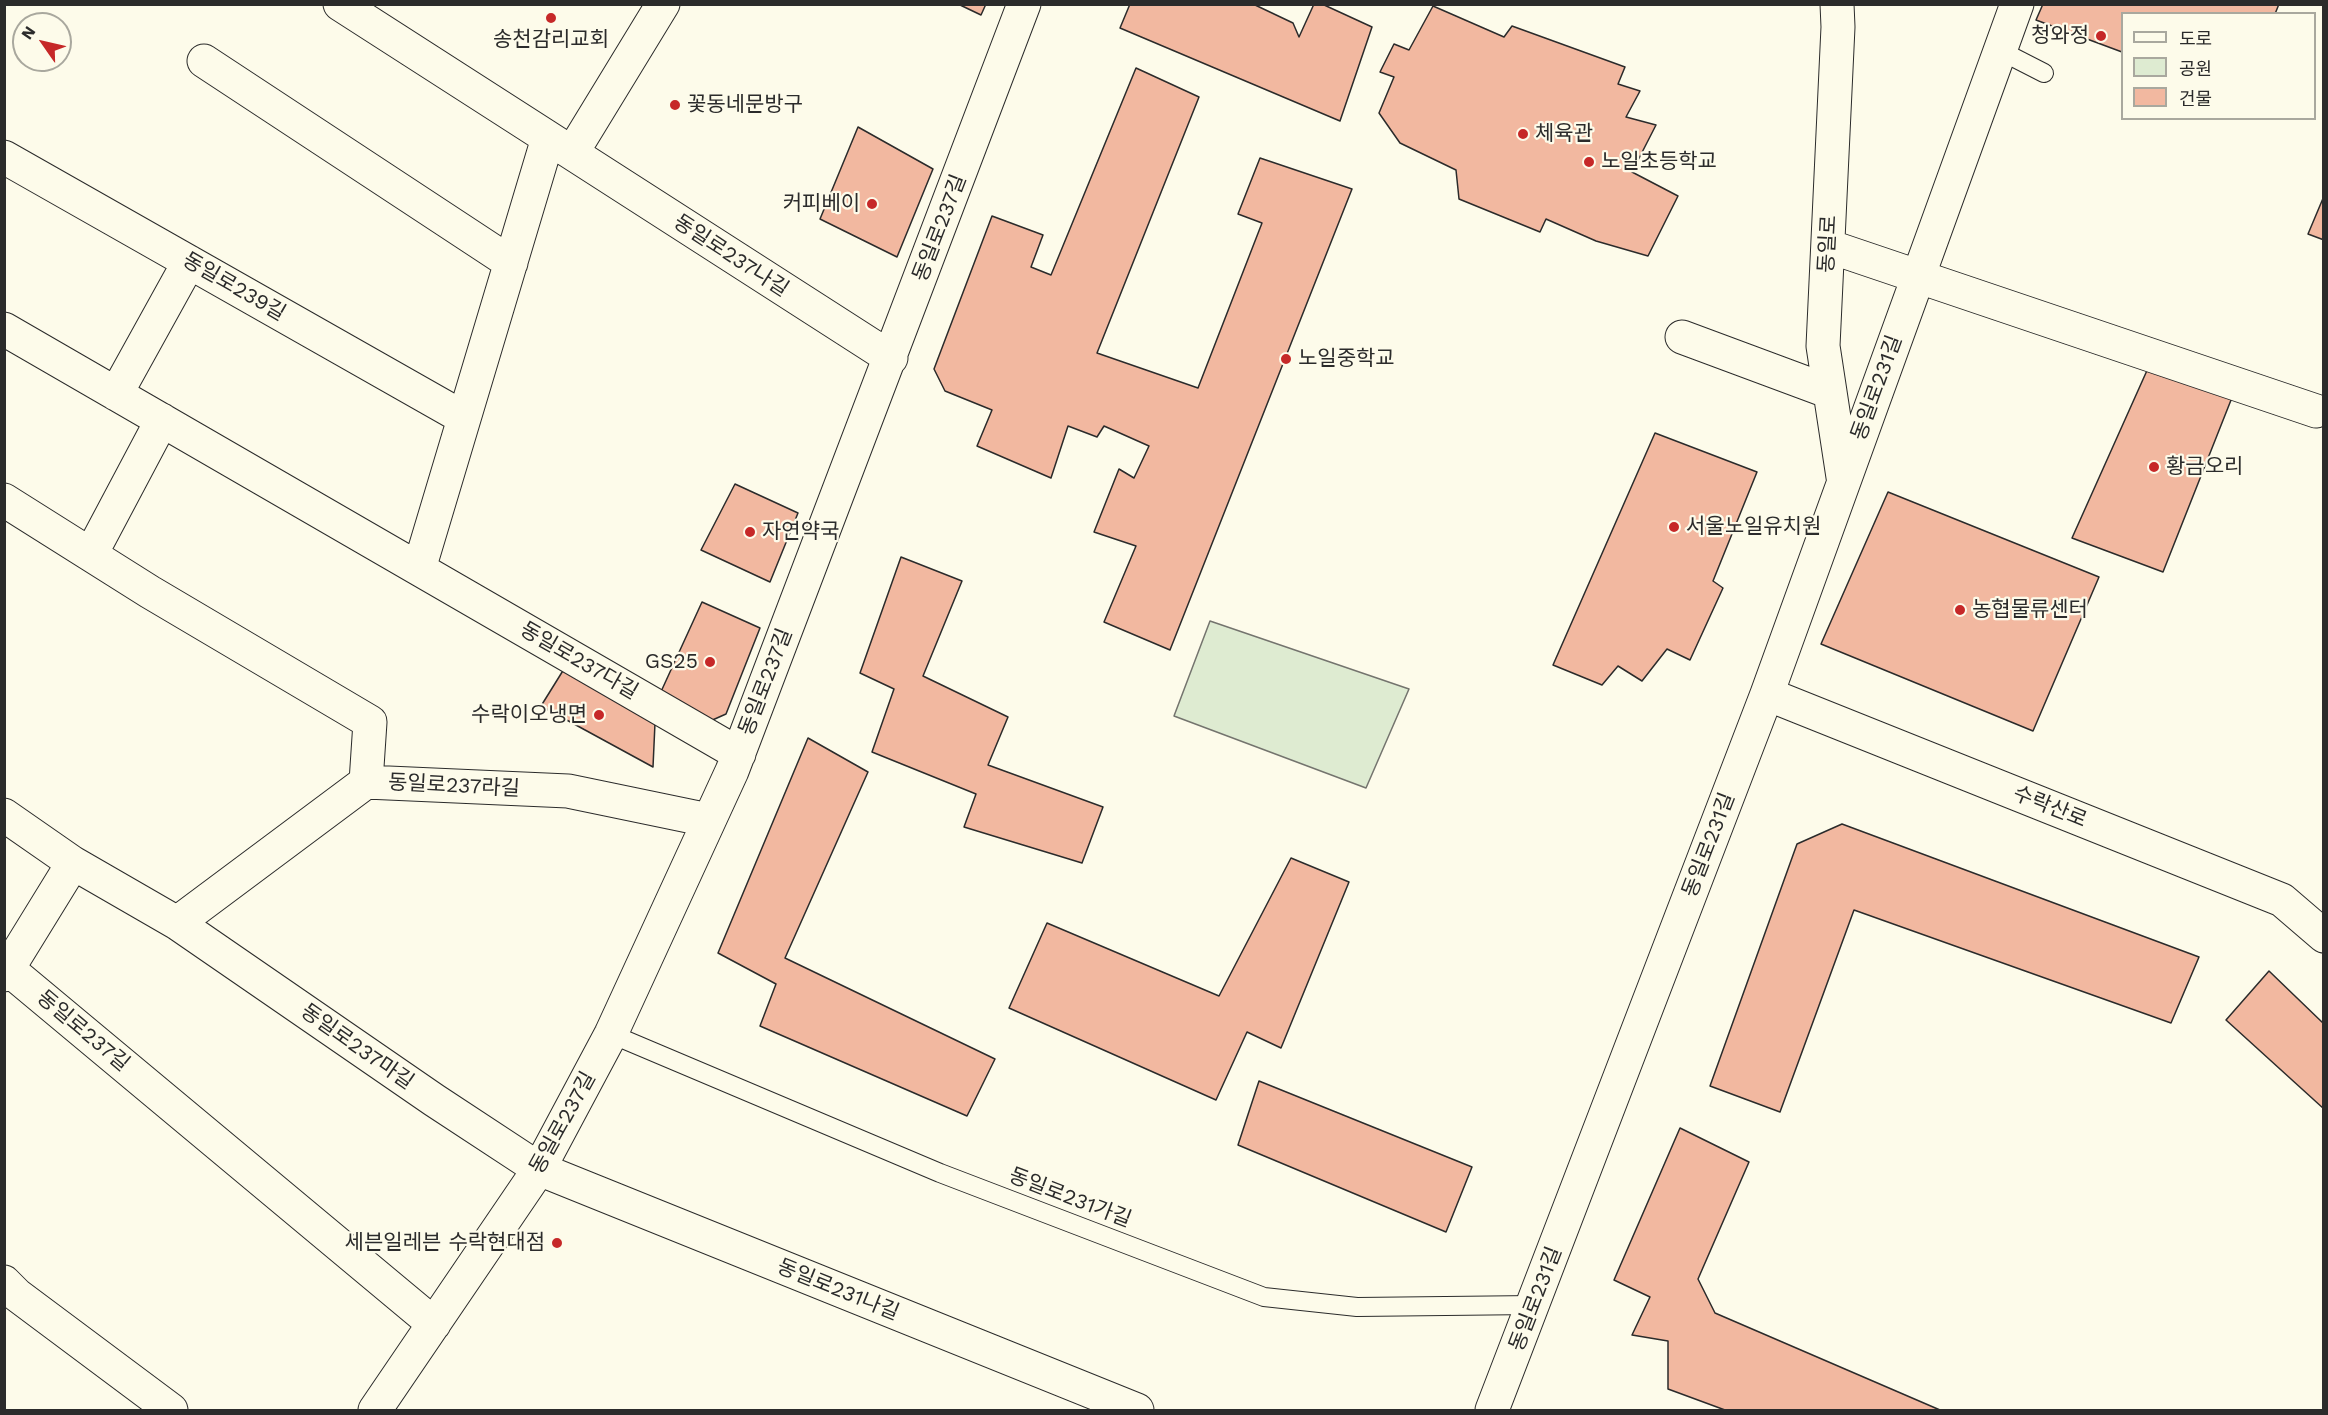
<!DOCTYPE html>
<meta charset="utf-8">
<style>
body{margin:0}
#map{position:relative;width:2328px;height:1415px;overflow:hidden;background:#fdfbea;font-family:"Work Sans","Noto Sans KR",sans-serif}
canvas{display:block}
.frame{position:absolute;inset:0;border:6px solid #2b2b2b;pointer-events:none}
.legend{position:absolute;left:2121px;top:12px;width:195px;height:108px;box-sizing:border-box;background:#fdfbea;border:2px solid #a9a89e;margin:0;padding:8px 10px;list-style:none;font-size:18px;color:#2b2b2b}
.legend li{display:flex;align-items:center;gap:12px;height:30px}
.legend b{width:30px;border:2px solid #a9a89e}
.north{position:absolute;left:12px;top:12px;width:60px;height:60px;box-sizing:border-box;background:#fdfbea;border:2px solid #a9a89e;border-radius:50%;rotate:304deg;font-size:16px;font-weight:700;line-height:24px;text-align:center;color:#2b2b2b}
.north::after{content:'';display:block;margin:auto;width:21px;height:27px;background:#c62828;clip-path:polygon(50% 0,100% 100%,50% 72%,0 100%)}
</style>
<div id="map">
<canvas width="2328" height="1415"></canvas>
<div class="frame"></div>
<ul class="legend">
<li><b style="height:8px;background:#fdfbea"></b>도로</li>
<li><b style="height:16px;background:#deebd1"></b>공원</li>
<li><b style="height:16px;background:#f2b8a0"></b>건물</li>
</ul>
<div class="north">N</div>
</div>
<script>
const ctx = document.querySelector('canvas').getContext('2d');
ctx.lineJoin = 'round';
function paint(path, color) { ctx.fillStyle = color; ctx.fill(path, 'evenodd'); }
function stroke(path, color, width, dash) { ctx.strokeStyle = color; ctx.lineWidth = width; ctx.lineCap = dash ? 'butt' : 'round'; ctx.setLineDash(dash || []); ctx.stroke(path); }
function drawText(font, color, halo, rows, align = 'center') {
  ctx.font = font + ' "Work Sans","Noto Sans KR",sans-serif'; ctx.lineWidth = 4.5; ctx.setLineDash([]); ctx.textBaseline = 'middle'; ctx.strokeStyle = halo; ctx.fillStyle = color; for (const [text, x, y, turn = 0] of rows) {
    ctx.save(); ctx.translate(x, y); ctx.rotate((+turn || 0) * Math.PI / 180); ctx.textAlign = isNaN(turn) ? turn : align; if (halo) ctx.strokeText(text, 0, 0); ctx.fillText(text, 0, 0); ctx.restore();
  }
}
const green = new Path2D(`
 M1210,621L1409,689L1366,788L1174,716Z`);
paint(green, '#deebd1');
stroke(green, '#74746e', 1.5);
const building = new Path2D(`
 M958,4H986L981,15Z
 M1130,4H1253L1293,23L1299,37L1314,4H1322L1372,27L1340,121L1120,28Z
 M2043,4H2279L2275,14H2122V52L2036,20Z
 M1433,6L1504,37L1512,26L1625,67L1618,84L1640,91L1626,117L1656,125L1632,172L1678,196L1648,256L1596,241L1546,219L1540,232L1459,199L1456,170L1400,143L1379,113L1394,77L1380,72L1394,44L1409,50Z
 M1136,68L1199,97L1097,353L1198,388L1262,223L1238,214L1260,158L1352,189L1170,650L1104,622L1136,546L1094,532L1119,469L1134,478L1149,446L1104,426L1097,437L1068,426L1051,478L977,446L992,410L945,391L934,369L992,216L1043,235L1031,267L1051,275Z
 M858,127L933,169L897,257L820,219Z
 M2324,196V240L2308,234Z
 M2149,366L2233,395L2163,572L2072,538Z
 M1655,433L1757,472L1713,581L1723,588L1690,660L1667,649L1642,681L1618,666L1602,685L1553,665Z
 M735,484L798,513L770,582L701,550Z
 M1888,492L2099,577L2033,731L1821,644Z
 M901,557L962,581L923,676L1008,717L988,765L1103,807L1082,863L964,827L976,794L872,752L894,689L860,673Z
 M702,602L760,628L726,714L708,722L659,696Z
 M564,669L655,723L653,767L541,706Z
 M808,738L868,772L785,958L995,1059L967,1116L760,1026L776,984L718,953Z
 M1842,824L2199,957L2171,1023L1854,910L1780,1112L1710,1086L1797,844Z
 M1291,858L1349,882L1281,1048L1247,1032L1216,1100L1009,1008L1047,923L1219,996Z
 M2269,971L2324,1024V1109L2226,1020Z
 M1259,1081L1472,1167L1446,1232L1238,1145Z
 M1680,1128L1749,1162L1698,1279L1715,1313L1940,1410H1725L1668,1389V1341L1632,1335L1650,1297L1614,1280Z`);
paint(building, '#f2b8a0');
stroke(building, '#2b2b2b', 1.5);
const lane = new Path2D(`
 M2001,51L2044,73
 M611,1034L940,1173L1264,1297L1357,1307L1534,1305`);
const street = new Path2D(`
 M340,4L891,358
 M1837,4L1838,27L1823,346L1843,477
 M204,61L511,263
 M572,153L663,4
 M4,157L464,418
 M1828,246L2316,411
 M4,329L739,754
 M1682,337L1830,392
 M116,394L189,262
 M4,500L150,592L370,722L366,782L568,791L708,820
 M91,554L162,420
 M419,569L548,138
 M1767,694L2282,900L2324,936
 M4,815L73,863L177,923L434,1100L539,1169L1137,1410
 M177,923L366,782
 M8,969L434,1324
 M4,975L73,863
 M4,1282L17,1295L171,1410
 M375,1410L539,1169L611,1034L732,771L1024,4
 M1492,1410L1767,694L2017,4`);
stroke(lane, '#2b2b2b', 20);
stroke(street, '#2b2b2b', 35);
stroke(lane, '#fdfbea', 18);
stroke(street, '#fdfbea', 33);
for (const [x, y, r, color] of [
 [551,18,6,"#c62828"],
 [2101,36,6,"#c62828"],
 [675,105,6,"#c62828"],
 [1523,134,6,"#c62828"],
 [1589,162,6,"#c62828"],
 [872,204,6,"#c62828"],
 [1286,359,6,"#c62828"],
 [2154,467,6,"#c62828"],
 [1674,527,6,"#c62828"],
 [750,532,6,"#c62828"],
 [1960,610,6,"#c62828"],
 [710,662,6,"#c62828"],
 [599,715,6,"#c62828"],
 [557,1243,6,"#c62828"]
]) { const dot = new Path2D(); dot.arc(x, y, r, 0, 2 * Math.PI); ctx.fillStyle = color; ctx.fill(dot); stroke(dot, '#fdfbea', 2); }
drawText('21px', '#2b2b2b', '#fdfbea', [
 ["청와정",2089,36,"right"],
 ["송천감리교회",551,40,"center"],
 ["꽃동네문방구",687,105],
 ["체육관",1535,134],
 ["노일초등학교",1601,162],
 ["커피베이",860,204,"right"],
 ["노일중학교",1298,359],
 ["황금오리",2166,467],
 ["서울노일유치원",1686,527],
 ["자연약국",762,532],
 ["농협물류센터",1972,610],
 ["GS25",698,662,"right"],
 ["수락이오냉면",587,715,"right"],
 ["세븐일레븐 수락현대점",545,1243,"right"]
], 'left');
drawText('21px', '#2b2b2b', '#fdfbea', [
 ["동일로237길",940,228,-69],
 ["동일로",1828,244,-87],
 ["동일로237나길",731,256,33],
 ["동일로239길",234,287,30],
 ["동일로231길",1877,388,-70],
 ["동일로237다길",579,661,30],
 ["동일로237길",766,682,-69],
 ["동일로237라길",454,786,3],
 ["수락산로",2050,807,22],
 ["동일로231길",1709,845,-69],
 ["동일로237길",83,1031,40],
 ["동일로237마길",357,1047,35],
 ["동일로237길",563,1123,-61],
 ["동일로231가길",1070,1198,21],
 ["동일로231나길",838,1290,22],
 ["동일로231길",1536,1299,-69]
]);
</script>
